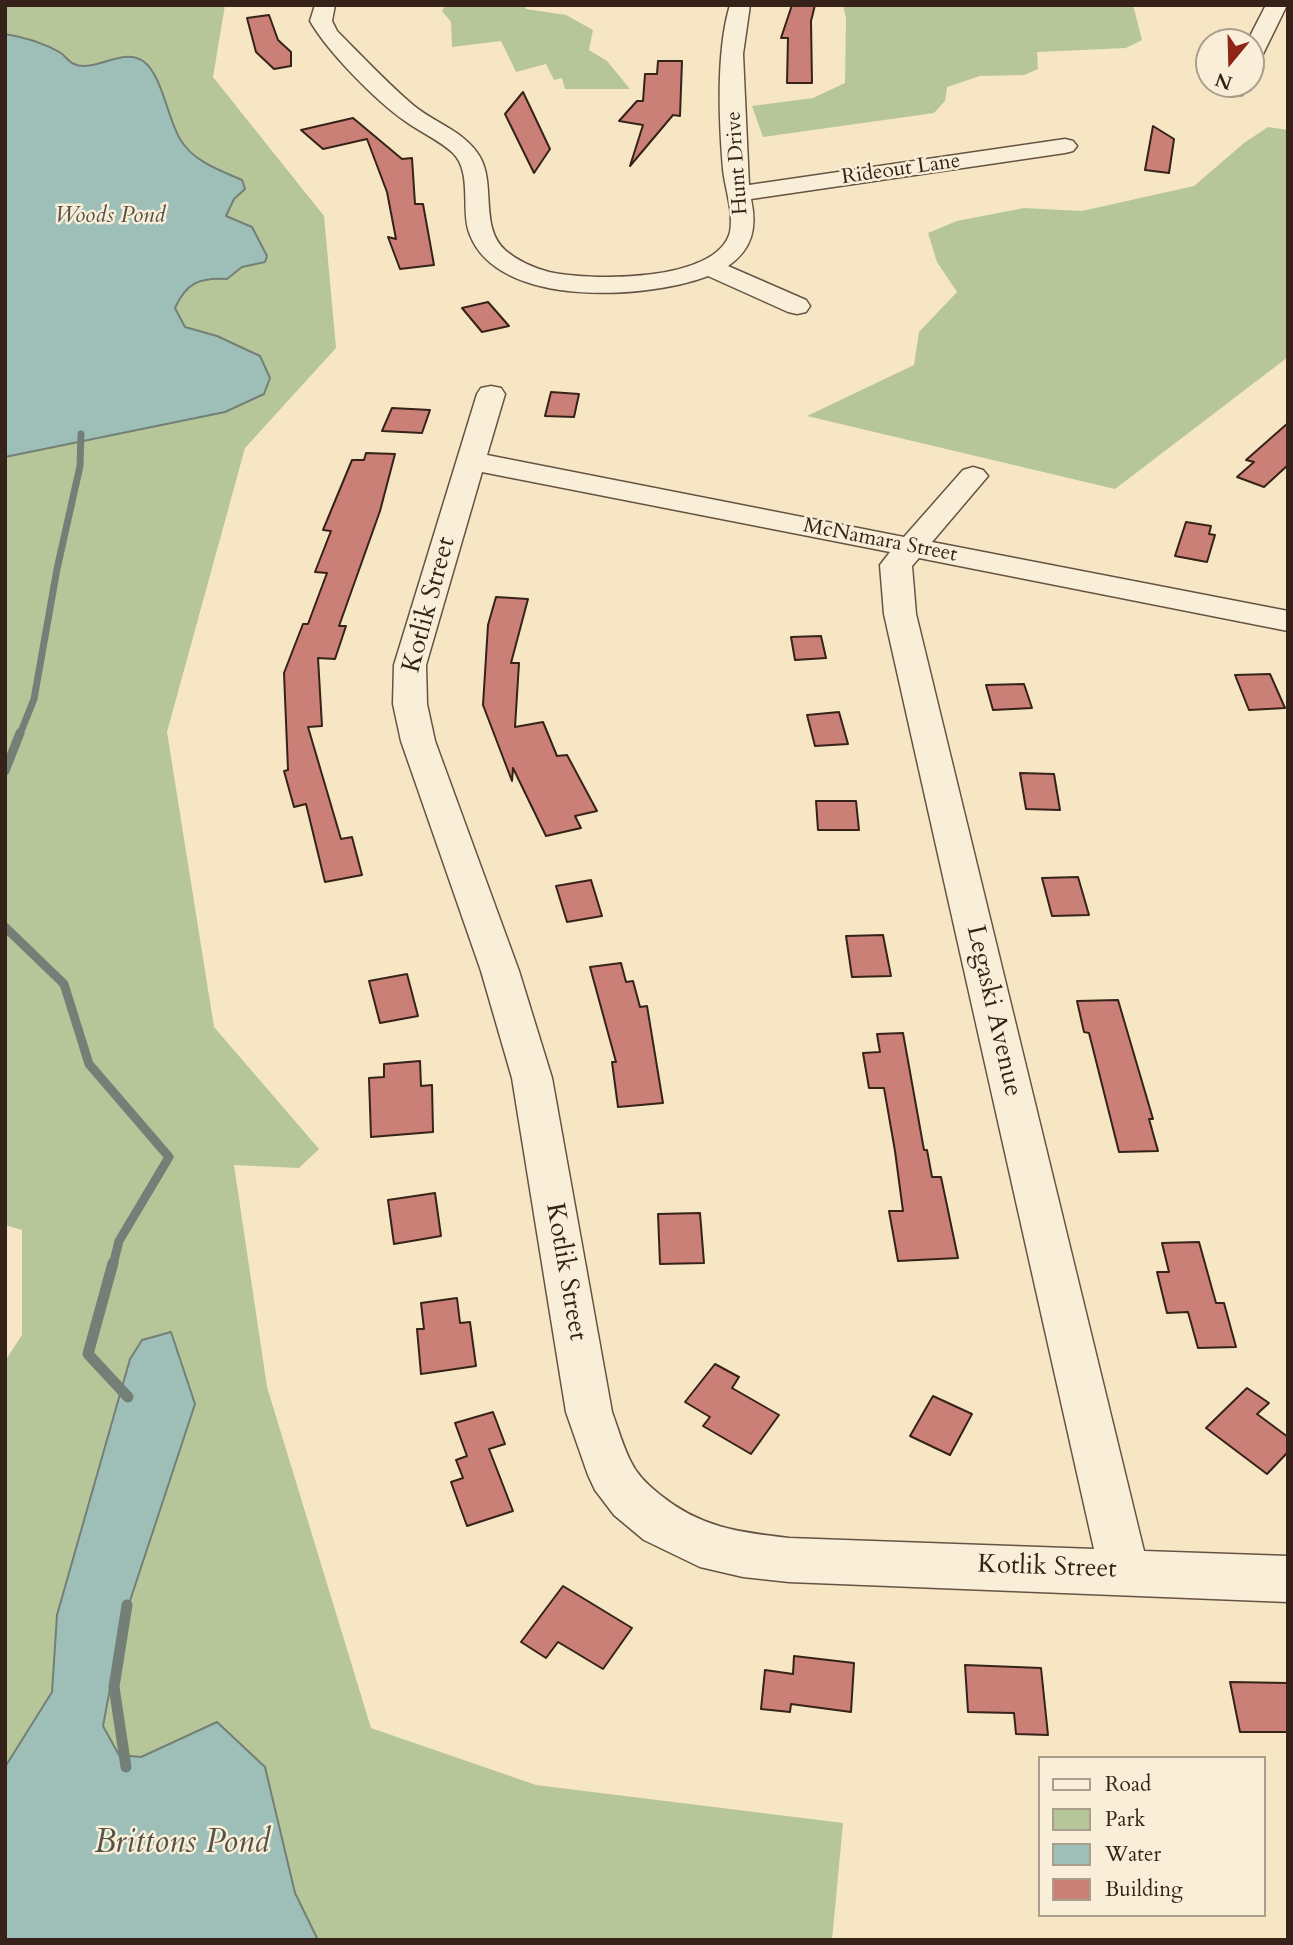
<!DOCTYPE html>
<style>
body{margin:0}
#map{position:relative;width:1293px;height:1945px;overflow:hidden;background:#f6e6c4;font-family:Cardo,serif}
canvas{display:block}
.frame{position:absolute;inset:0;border:7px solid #362218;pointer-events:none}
.legend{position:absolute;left:1038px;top:1756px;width:228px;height:161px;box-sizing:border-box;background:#f9efd9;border:2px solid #ab9d8c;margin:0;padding:9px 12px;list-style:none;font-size:21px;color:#362218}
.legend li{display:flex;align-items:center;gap:14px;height:35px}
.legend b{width:35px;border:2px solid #ab9d8c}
.north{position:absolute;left:1195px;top:28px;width:70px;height:70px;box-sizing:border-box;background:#f9efd9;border:2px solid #ab9d8c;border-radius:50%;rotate:199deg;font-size:19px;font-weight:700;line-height:28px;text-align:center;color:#362218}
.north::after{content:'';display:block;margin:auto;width:24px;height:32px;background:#8f2418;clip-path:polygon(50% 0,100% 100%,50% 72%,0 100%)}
</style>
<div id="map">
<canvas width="1293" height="1945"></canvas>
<div class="frame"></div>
<ul class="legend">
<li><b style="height:9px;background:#f9efd9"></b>Road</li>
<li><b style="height:19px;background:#b6c699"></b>Park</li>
<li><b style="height:19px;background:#9dbfb7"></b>Water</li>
<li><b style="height:19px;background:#cb8077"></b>Building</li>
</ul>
<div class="north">N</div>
</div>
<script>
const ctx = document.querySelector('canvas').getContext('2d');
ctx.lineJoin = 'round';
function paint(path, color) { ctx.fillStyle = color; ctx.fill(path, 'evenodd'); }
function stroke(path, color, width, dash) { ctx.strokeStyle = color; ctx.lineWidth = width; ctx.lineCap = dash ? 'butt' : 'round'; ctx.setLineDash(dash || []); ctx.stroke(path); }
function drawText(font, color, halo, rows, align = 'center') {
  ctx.font = font + ' Cardo,serif'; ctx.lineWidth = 5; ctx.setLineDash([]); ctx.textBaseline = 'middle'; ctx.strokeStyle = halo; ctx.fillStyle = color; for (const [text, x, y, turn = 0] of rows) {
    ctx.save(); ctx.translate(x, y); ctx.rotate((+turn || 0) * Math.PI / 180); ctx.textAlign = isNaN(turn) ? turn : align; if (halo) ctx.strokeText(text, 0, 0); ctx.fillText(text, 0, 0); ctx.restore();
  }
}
paint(new Path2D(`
 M5,5H225L213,77L324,216L336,348L245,448L167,732L214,1027L319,1149L299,1168L234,1165L267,1387L371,1728L536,1785L843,1823L832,1940H5V1361L22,1335V1230L5,1225V114L192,418L217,336L185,327L175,308C186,283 199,277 227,279L242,267L226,216L234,199L245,189L242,180L206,165L180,140L153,74L74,64L62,54L25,37L5,34Z
 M445,5H525L526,9L566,15L593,30L589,50L607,61L630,89H565L562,78L554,80L546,64L516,72L501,41L452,47L451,22L442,11Z
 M843,5H1133L1142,40L1126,48L1037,52L1038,69L1024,75L980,76L947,87L945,101L934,113L763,137L752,106L813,98L845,83L846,19Z
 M1268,127L1288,130V357L1115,489L807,416L914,365L919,332L957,292L937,262L928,233L957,221L1024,208L1082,211L1194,186L1244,143Z`), '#b6c699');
const water = new Path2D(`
 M5,34C24,37 44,43 61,53C65,56 69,62 74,64C95,73 121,47 143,61C162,74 168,120 180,139C194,162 219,170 242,180L245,189L234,199L226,216L252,227L267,256L265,262L242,267L227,279C200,277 186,283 175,308L185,327L217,336L260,356L270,378L264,394L225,412L5,457Z
 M171,1332L195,1404L122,1625L103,1726L119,1755L141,1757L217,1722L265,1767L295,1893L318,1940H5V1767L52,1692L57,1615L130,1359L142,1340Z`);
paint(water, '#9dbfb7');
stroke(water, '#748077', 2);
stroke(new Path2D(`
 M20,734L34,699L57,569L80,466L81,434`), '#748077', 7);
stroke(new Path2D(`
 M5,771L20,733
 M5,927L64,984L89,1064L169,1157L119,1241L113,1265`), '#748077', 9);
stroke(new Path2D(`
 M113,1263L88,1354L128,1397
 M126,1767L114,1687L127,1605`), '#748077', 11);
const building = new Path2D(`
 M792,5H815L811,21L812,83H787L788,38H781Z
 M269,15L278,40L291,52V66L274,69L256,52L247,18Z
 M658,61H682L680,116L673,115L630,166L643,125L619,121L637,101H643L645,74H657Z
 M523,92L550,149L534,173L505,114Z
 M353,118L402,159L412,158L415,204H423L434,265L400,269L388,237L396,239L387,192L367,139L323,149L301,130Z
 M1153,126L1174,139L1169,173L1145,170Z
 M488,302L509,326L482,332L462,308Z
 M551,392L579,394L574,417L545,416Z
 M392,408L430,410L422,433L382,431Z
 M1288,423V465L1264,487L1237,477L1254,462L1246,460Z
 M366,453L395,454L380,511L339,626H346L335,659L318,658L322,726L308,727L341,839L352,837L362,875L325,882L306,804L294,807L284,771L288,770L284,673L303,624H308L327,573L315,572L331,531L323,530L352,460H364Z
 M1186,522L1211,526L1209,534L1215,535L1207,562L1175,556Z
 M496,597L528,599L511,663H519L515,727L543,722L557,756L567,755L597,811L575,816L581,828L546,836L513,768L512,781L483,705L488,625Z
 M821,636L826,658L795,660L791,637Z
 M1270,674L1285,708L1249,710L1235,675Z
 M1024,684L1032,708L993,710L986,685Z
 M839,712L848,744L815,746L807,715Z
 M1020,773L1054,774L1060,810L1026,809Z
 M816,801H856L859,830H818Z
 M1078,877L1089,915L1052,916L1042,878Z
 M591,880L602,916L567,922L556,886Z
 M883,935L891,976L852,977L846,936Z
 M621,963L626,982L633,981L640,1007L647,1006L663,1103L618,1107L612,1062H616L590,967Z
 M407,974L418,1016L380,1023L369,981Z
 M1118,1000L1153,1119H1149L1158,1151L1119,1152L1089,1033L1084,1032L1077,1001Z
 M903,1033L924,1150H927L932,1177H941L958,1258L898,1261L889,1211H903L895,1151L884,1088H869L863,1053L880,1052L877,1034Z
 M420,1061L421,1086L432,1085L433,1132L371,1137L369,1078L384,1077V1064Z
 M435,1193L441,1236L394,1244L388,1200Z
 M700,1213L704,1263L660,1264L658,1214Z
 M1199,1242L1216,1303H1224L1236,1347L1198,1348L1188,1312L1167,1313L1157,1272H1169L1162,1243Z
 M457,1298L460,1323L470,1322L476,1366L421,1374L417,1329H424L421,1303Z
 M715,1364L739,1377L732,1388L779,1415L751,1454L703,1426L710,1417L685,1402Z
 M1247,1388L1269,1403L1257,1414L1288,1437V1452L1267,1474L1206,1428Z
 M933,1396L972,1414L950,1455L910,1436Z
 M493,1412L505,1444L489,1449L513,1511L467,1526L451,1482L463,1478L456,1460L467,1456L455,1423Z
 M563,1586L632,1628L603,1669L558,1642L546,1658L521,1642Z
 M794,1656L854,1663L851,1712L791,1704L790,1712L761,1709L765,1670L793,1674Z
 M965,1665L1041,1668L1048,1735L1016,1734L1014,1713L968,1712Z
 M1230,1682L1288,1683V1732H1240Z`);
paint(building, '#cb8077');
stroke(building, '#362218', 2);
const minor = new Path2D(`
 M315,5H335L332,21L337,31C362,56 386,82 413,105C434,123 465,131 480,157C496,185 479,228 506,251C518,261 534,268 549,272C589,281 717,283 730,232C734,212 725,189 723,169C719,121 716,51 730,5H750L743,54L749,185L1065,139L1073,141L1077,146L1073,151L1065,153L751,199C757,227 753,249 728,266L806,300L810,306L806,312L797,314L788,312L708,276C648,299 499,309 470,235C460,211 473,173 453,153C439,140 420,132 405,121C376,101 327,51 310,21Z
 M1266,5H1287L1262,56L1259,61L1251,63V42H1247Z
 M1226,84H1248L1242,95H1226L1223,90Z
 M491,386L501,388L505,394L487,455L904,537L963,470L973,467L983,470L988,476L932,542L1288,611V631L919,558L912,566L916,614L1144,1551L1288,1556V1602L789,1582L743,1577L700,1567L644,1540L614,1515L595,1490L588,1475L566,1412L512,1078L481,971L401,741L393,704L394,665L477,394L481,388ZM482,472L890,552L880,565L884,614L1094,1549L789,1538C738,1532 701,1528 659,1494C649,1486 637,1475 631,1462C623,1447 618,1428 612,1412L552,1078L519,971L435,741L427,704L426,665Z`);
stroke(minor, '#665343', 3);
paint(minor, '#f9efd9');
drawText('21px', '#362218', '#f9efd9', [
 ["Hunt Drive",738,163,-94],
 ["Rideout Lane",901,170,-8],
 ["McNamara Street",880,541,11]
]);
drawText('italic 23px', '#555148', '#f9efd9', [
 ["Woods Pond",110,217]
]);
drawText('26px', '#362218', '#f9efd9', [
 ["Kotlik Street",430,605,-75],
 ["Legaski Avenue",993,1011,77],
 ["Kotlik Street",565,1272,80],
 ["Kotlik Street",1047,1568,2]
]);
drawText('italic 33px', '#555148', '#f9efd9', [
 ["Brittons Pond",182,1844]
]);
</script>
